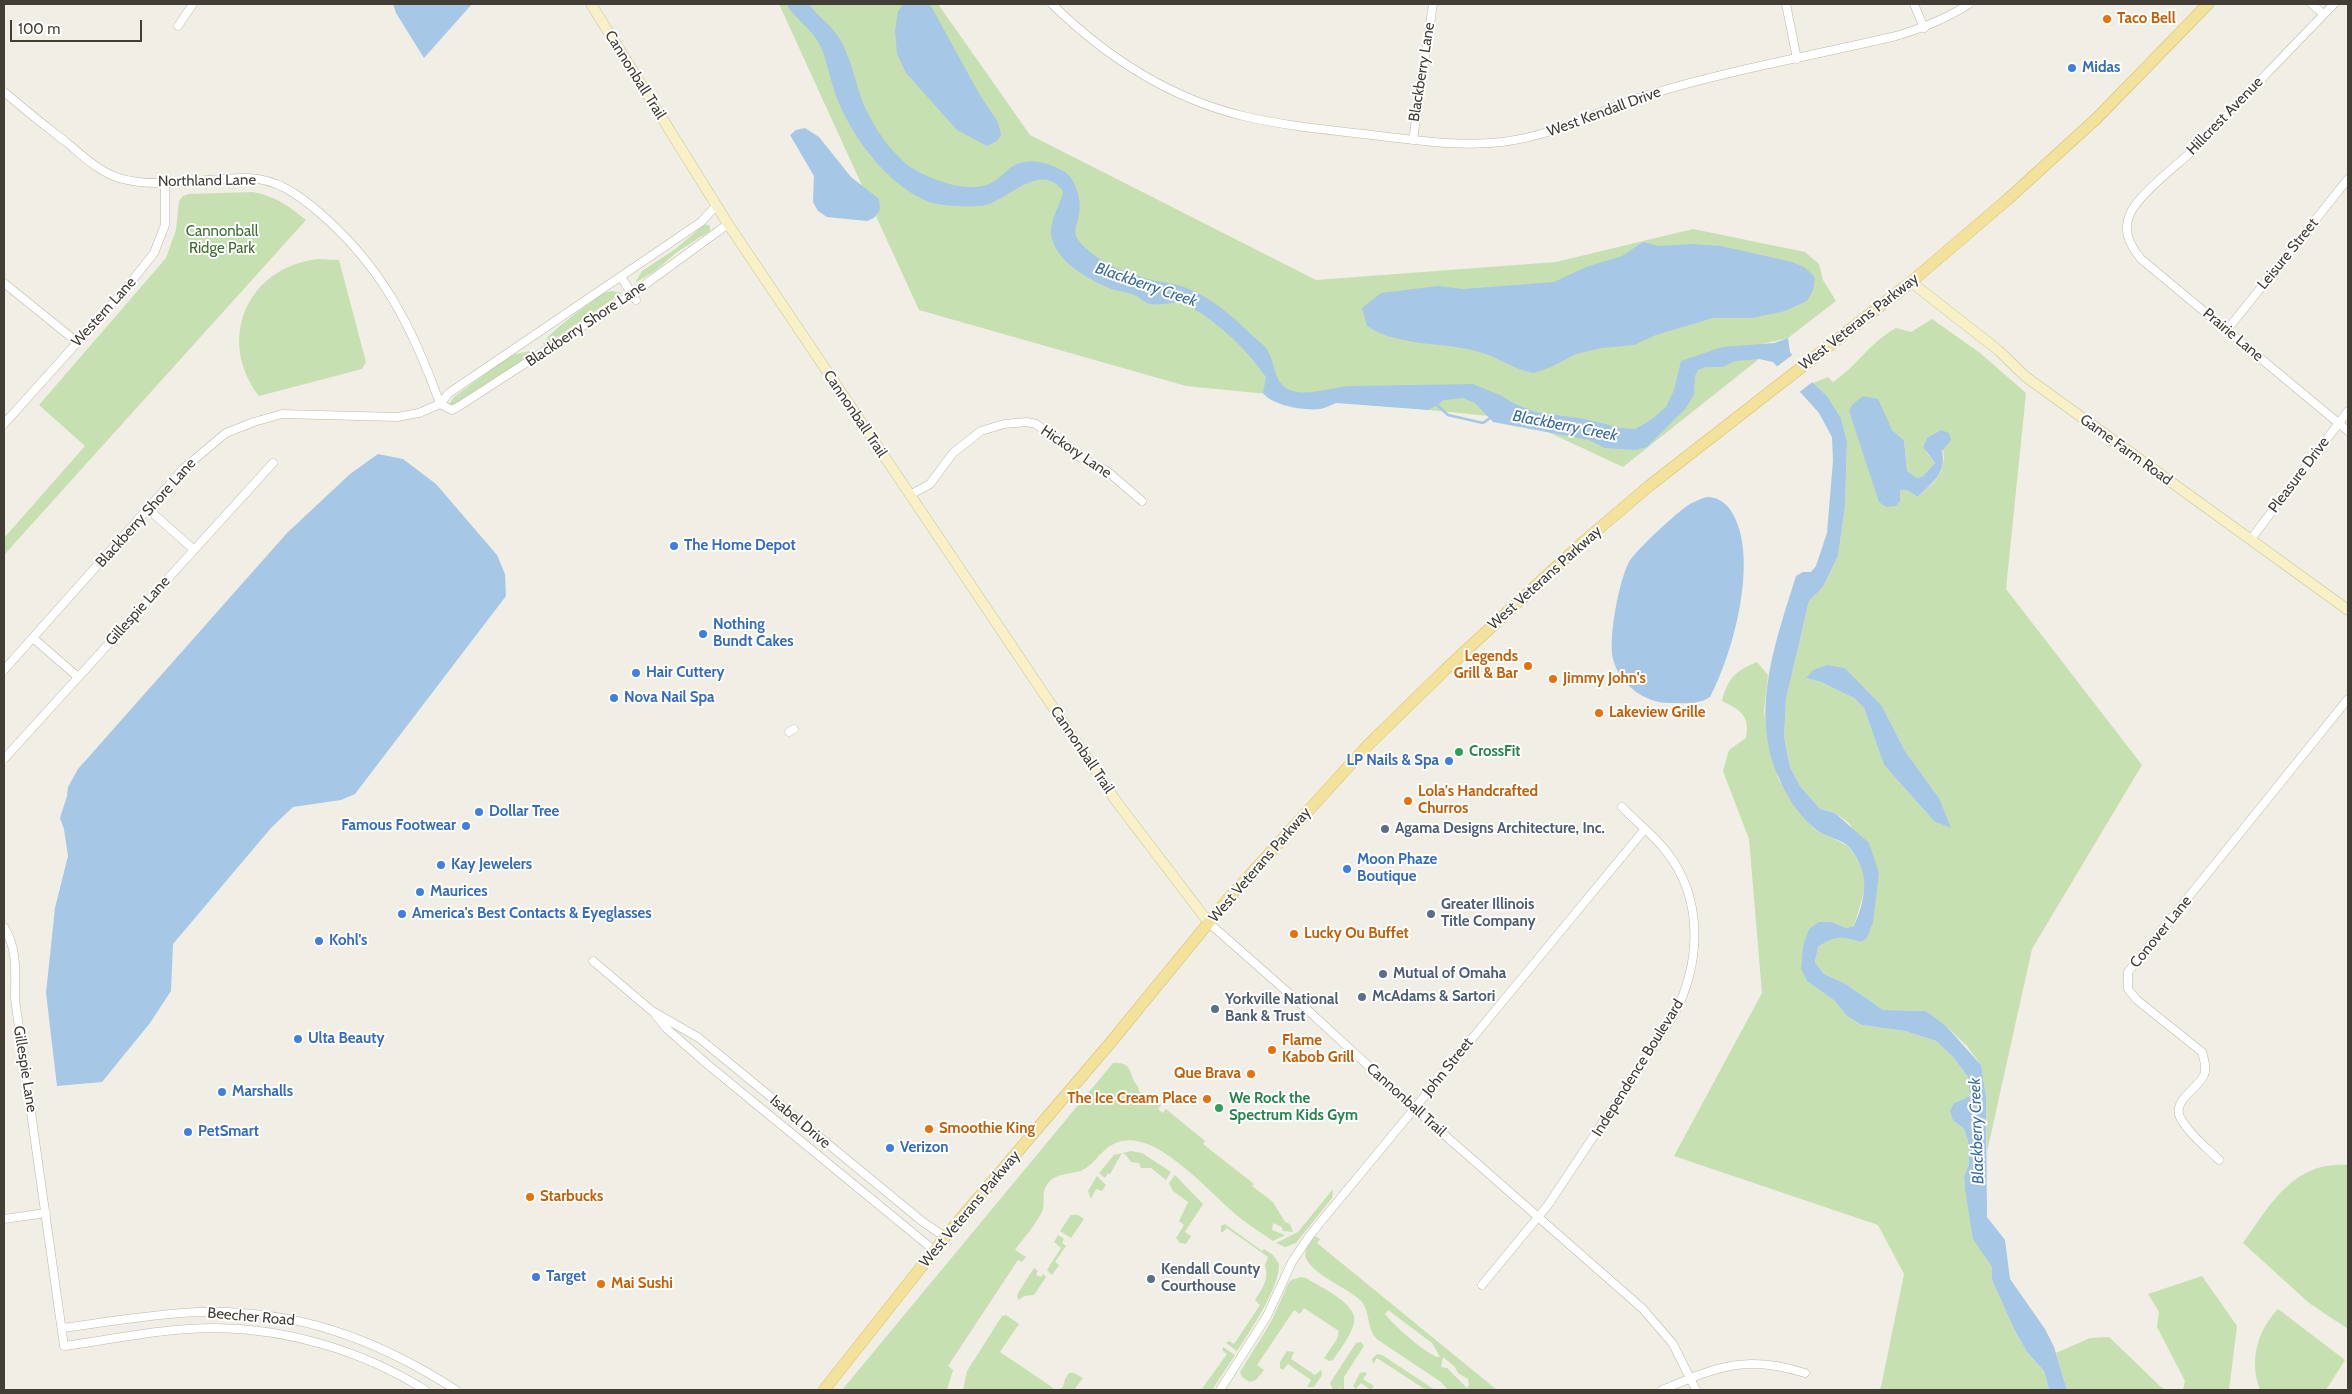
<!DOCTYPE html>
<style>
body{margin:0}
#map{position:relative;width:2352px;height:1394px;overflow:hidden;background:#f0eee5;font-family:Cabin,sans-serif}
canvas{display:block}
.frame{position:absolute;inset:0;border:5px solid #423e35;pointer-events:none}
.scale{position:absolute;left:10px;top:20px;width:132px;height:22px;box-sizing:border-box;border:2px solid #423e35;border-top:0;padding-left:6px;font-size:15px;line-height:18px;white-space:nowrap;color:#423e35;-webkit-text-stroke:4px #fff;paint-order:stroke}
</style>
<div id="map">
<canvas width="2352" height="1394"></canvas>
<div class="frame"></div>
<div class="scale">100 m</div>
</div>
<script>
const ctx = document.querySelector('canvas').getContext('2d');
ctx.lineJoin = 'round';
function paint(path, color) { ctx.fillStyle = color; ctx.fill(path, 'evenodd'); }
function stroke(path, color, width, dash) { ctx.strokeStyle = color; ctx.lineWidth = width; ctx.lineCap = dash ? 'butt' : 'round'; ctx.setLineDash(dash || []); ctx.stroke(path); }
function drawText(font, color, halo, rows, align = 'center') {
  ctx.font = font + ' Cabin,sans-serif'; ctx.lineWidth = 4; ctx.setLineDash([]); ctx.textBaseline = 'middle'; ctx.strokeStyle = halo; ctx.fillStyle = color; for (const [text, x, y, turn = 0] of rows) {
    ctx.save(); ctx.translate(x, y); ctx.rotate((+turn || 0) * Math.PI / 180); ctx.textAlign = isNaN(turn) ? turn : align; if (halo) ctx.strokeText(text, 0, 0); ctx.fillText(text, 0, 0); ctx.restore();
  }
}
paint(new Path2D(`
 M779,4H938L1030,135L1316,280L1556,262L1693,229L1805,252L1819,264L1823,280L1836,301L1788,338L1762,344L1759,359L1623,467L1520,419L1186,386L919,310Z
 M253,192C277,197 287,205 306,220L4,555V538L85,446L39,405L166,258L176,230L179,201L183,196L189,194Z
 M705,224L710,226V231L677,252L655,271L635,283L642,271L674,250Z
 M318,259L339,260L366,362L362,369L259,396C216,340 247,267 318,259Z
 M612,291L622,293L545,345L543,344C548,332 591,302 604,293Z
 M1932,319L1980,353L2026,393L2006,589L2142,765L2032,949L1987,1152L1986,1096L1981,1065L1967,1046L1946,1026L1926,1011L1883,1010L1846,984L1824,974L1815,962L1818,947C1836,935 1840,936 1861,942L1879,873L1849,823L1835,813L1820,809L1800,786L1790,767L1784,737L1786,699L1809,601L1823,587L1838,556L1845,507L1847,441L1841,418L1827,396L1813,383L1828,377L1833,382C1858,365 1868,344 1896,328L1911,332ZM1849,412L1887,421L1892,430L1904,440L1907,471L1917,478L1923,476L1935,463L1926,452L1928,437L1941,430L1944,459L1941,472L1934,482L1918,497L1907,490H1900L1899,493L1854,424ZM1845,668L1882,706L1905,751L1939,798L1934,821L1884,765L1864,708L1854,698L1821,682L1806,678Z
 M530,351V356L453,405L449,404L454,397L511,355Z
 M1757,662L1768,675L1764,710L1768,743L1778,778L1790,798L1814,829L1848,846L1863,868L1865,889L1854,926L1846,928L1832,922H1819L1808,982L1835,1001L1847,1016L1860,1025L1905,1031L1936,1041L1953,1057L1968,1077L1970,1096L1954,1103L1953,1120L1964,1129L1968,1140L1969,1164L1964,1177L1965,1189L1984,1255L1992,1267V1280L2014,1329L2027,1352L2044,1371L2049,1390H1878L1881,1387L1904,1274L1878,1225L1674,1156L1762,993L1749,839L1723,771L1729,750L1746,738C1750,716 1741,710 1722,701C1728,678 1735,671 1757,662Z
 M1113,1063C1130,1062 1129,1069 1134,1081C1137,1086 1139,1086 1139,1092L1144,1094L1154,1106L1157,1102L1161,1105L1158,1109L1163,1113L1166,1109L1205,1141L1203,1144L1254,1184L1252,1186L1273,1202L1285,1222L1290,1224L1293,1232L1283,1231L1282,1227L1273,1223L1272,1230L1285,1235L1273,1241C1262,1233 1250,1226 1239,1217C1212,1195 1159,1132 1122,1141C1104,1145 1099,1159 1086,1168C1074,1176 1058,1171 1048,1183C1041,1192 1045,1200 1043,1209C1039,1221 1023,1239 1015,1250L1026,1257L1022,1262L1018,1260L948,1366L953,1370L947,1390H842Z
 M1131,1151L1142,1153L1171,1172L1166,1180L1151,1168H1141L1139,1163L1131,1162L1126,1155L1122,1153L1110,1174L1108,1173L1105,1178L1099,1173L1114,1155Z
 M2348,1165V1329L2309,1303L2243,1243C2271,1204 2293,1161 2348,1165Z
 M1175,1175L1203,1204L1185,1232L1191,1236L1186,1244L1180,1243L1176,1238L1184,1225L1179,1221L1188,1202L1173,1191L1169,1183Z
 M1097,1176L1106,1185L1102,1191L1096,1189L1091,1199L1088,1191Z
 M1333,1189L1332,1198L1296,1243L1285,1247L1276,1243L1298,1232Z
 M1071,1215H1078L1084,1219L1071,1238L1060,1231Z
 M1225,1224L1262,1251L1264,1249L1273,1255L1279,1264C1280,1287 1250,1331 1237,1351L1226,1343L1229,1341L1234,1344L1260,1305L1255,1300C1263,1287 1269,1280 1265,1265L1268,1257L1227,1228L1223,1232H1221V1226Z
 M1058,1235L1064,1239L1062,1243L1066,1246L1055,1262L1059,1265L1052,1275L1047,1270L1061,1248L1054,1242Z
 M1315,1236L1320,1239L1317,1243L1497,1390H1448L1441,1382L1378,1340C1366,1329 1371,1314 1362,1302C1351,1288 1298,1270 1306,1249C1308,1244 1313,1240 1315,1236ZM1388,1310L1432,1343L1440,1357C1431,1359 1391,1323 1385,1314ZM1443,1357L1455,1367L1458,1373L1468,1379L1469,1385L1467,1388L1447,1368L1441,1367Z
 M1034,1268L1038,1271L1036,1275L1041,1277L1043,1274L1046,1277L1034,1295L1024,1296L1019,1300L1017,1297L1018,1293Z
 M2202,1276L2237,1326L2229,1390H2183L2185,1381L2157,1327L2159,1312L2148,1294Z
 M1301,1277L1306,1278C1320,1287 1359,1304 1354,1323C1351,1336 1340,1349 1333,1360L1329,1361L1324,1358L1337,1339L1339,1331L1304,1308L1300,1314L1294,1310L1257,1365L1264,1370L1256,1380L1250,1382L1242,1377L1240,1372L1271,1322L1288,1284L1291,1280Z
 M2278,1309L2345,1360L2326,1390H2260C2249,1361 2257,1331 2278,1309Z
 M1006,1315L1019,1324L1000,1352L1052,1387L1054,1390H963L967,1371L1002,1316Z
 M2109,1337L2160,1386L2166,1390H2067L2056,1353L2090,1338Z
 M1361,1342L1364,1346L1344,1377V1390L1340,1388L1339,1390H1333L1330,1383L1356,1343Z
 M1223,1347L1235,1355L1212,1390H1201L1227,1354L1222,1350Z
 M1287,1351L1294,1352L1291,1359L1315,1375L1321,1370L1322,1375L1314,1387H1307L1311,1380L1288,1364L1283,1370L1280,1368V1362Z
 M1377,1354L1382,1355L1435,1390H1426L1377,1358L1373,1364L1372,1359Z
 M1365,1372L1367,1373L1363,1379L1374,1386L1371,1390L1361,1383L1356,1389L1353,1386L1360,1373Z
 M1069,1373H1074L1083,1378L1074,1390H1058L1063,1387L1065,1379Z`), '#c7e0b2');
paint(new Path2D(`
 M393,4H472L424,58L396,13Z
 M786,4H809C820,20 833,24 843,45C853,65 856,87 865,107C873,126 889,149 905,163C924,178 966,194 989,184C1001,179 1007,168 1017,164C1032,157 1052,164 1065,172C1076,180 1082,201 1079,214C1078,223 1072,232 1078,240C1096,262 1125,273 1152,280C1165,283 1175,283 1189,289C1214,299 1235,319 1254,337C1258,341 1263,344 1266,348C1277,363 1272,385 1293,391C1309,396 1333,387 1350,386L1473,384L1500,395L1515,404L1535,412L1585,419L1621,428L1635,429L1651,420L1666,407L1674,390L1681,361L1722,347L1774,343L1788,338L1790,352L1813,383L1827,396L1841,418L1847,441L1845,507L1838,556L1823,587L1809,601L1786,699L1784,737L1790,767L1800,786L1820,809L1835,813L1869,843L1879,873L1873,922L1867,938L1861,942C1840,936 1836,935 1818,947L1815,962L1824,974L1846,984L1883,1010L1926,1011L1946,1026L1981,1065L1986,1096L1987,1217L2005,1240L2010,1279L2045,1329L2054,1347L2067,1390H2049L2044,1371L2027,1352L2014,1329L1992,1280V1267L1973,1239L1965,1189L1964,1177L1969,1164L1968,1140L1964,1129L1953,1120L1950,1111L1954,1103L1970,1096L1968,1077L1953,1057L1936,1041L1905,1031L1861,1025L1847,1016L1835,1001L1808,982L1801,969L1803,946L1809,929L1819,922H1832L1846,928L1854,926C1864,903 1870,879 1856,857C1853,853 1851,848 1847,845C1837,838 1823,836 1814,828C1799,815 1786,796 1779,778C1749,712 1776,641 1796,576L1803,572H1811L1816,566L1827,533L1833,461L1832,437L1819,413L1773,362L1759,359L1735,361L1723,367H1706L1698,370L1695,376L1694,394L1686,408L1647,447L1636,450L1605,448L1589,440L1493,422L1475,403L1463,398L1444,400L1429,410L1336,403C1331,405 1325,408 1320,409C1305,411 1273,406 1263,393L1266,377C1247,350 1220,324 1191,307C1174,297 1162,308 1147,303C1142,301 1138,296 1134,295C1127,292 1118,291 1111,289C1089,279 1059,264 1052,239C1047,223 1061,206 1063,191C1041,161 1010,198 986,205C974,208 941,206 929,202C888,186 851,136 836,96C830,79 827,61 820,45C812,29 795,19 786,4Z
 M903,4H927L931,6L981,97L998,122L1001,135L997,141L987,146L957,130L906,73L897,54L895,31L898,11Z
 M805,128L819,137L851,177L879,199L880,210L874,218L867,221L827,217L818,211L813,202L814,176L790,135L796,130Z
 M1643,242L1659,246L1692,244L1721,246L1792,262L1804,267L1813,275L1815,279L1813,290L1807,301L1785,311L1752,318H1713L1656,335L1634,345L1601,348L1576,354L1551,367L1534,373C1516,370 1501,359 1483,353C1447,341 1400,348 1367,326L1362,308L1381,293L1438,286L1463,289L1554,282L1586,267L1622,256Z
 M1863,396L1878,399L1892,430L1904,440L1907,471L1917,478L1923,476L1935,463L1923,447L1928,437L1941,430L1949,433L1951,440L1942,451C1947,474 1932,482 1918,497L1907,490H1900V501L1896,506L1886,507L1879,502L1849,411L1852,405Z
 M378,454L403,459L436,484L497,555L505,574L506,596L355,794L341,800L293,807L271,828L173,944L171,991L150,1023L102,1082L57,1086L46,993L55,908L68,856L64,829L60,818L67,796L68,787L78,769L287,533L350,474Z
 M1708,497C1720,497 1729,506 1734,516C1758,562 1733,654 1710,697C1699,705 1682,703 1669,703C1645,703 1619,684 1613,659C1608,639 1619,580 1629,562C1637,549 1677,512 1690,504C1696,501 1702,498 1708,497Z
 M1827,665L1845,668L1882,706L1905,751L1939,798L1951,828L1934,821L1884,765L1864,708L1854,698L1821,682L1806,678L1813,670Z`), '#a7c7e7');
paint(new Path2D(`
 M1795,353L1815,380L1797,394L1775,368Z`), '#f0eee5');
stroke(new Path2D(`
 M1436,404L1448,415L1483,423L1493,416`), '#a7c7e7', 2.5);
const street = new Path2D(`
 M1052,4C1105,56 1170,98 1243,116C1285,126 1329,130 1372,135C1416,140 1458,147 1502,142C1559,135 1598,110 1651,94C1729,70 1816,55 1896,36C1923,28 1946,19 1969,4
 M1786,4L1797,59
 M1914,4L1924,28
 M2312,4L2323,14
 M2334,4C2286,53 2239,103 2191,152C2175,167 2138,195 2130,214C2122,231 2130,245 2141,259L2348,431
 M178,26L193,4
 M4,92C24,109 45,126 66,142C82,155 99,172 119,178C160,190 206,177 248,178C278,179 299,195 321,214C382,267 413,328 440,404
 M1413,140L1433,4
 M621,277L636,300
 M4,283L77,342
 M2227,330L2348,179
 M440,404L452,410L461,405L632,294L728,224
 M4,424L127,287L154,253L165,225V182
 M910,495L930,484L953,453L981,431L1004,424L1027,422L1036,424L1076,455L1107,471L1142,501
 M148,509L193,549
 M2251,539L2348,411
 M33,638L78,677
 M4,670L184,468L226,433L254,422L282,414L397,417L419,413L440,404L449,393L701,222L716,206
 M789,732L794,729
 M4,759L273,463
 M1209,923L1301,1004L1423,1116L1643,1309L1673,1344L1696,1390
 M4,927C18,949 15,974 15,999L64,1346C114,1339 165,1328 215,1328C289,1329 363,1351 425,1390
 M593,961L652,1011L699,1038L923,1222L945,1237
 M655,1014L666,1028L707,1064L935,1251
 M2219,1160C2206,1147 2188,1133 2180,1117C2172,1100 2199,1088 2204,1075C2207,1068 2204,1059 2202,1052L2137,1000L2128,989V972L2348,699
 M4,1219L46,1213
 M1482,1285L1548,1205L1674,1015C1701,963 1704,899 1666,851C1654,835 1636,822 1622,807
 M62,1328C107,1322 153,1314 198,1312C295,1309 375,1338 456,1390
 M1220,1390L1267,1316L1292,1262L1310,1235L1644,830
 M1662,1390C1717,1367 1745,1354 1805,1373`);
const secondary = new Path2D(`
 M591,4L728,224L1116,801L1209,923
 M1911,282L1998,350L2026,377L2348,610`);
const primary = new Path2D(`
 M824,1390L945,1237L1111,1042L1228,899L1368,745L1446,669L1582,543L1649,486L1911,282L2008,199L2097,118L2208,4`);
stroke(street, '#bdb9ac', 9);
stroke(secondary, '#cbc299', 11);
stroke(primary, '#d5c06e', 12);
stroke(street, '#fff', 8);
stroke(secondary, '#f8f1c7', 10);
stroke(primary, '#f2e29c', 11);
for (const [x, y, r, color] of [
 [2107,19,5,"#e8710a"],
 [2072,68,5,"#3f7fe0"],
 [674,546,5,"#3f7fe0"],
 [703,634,5,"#3f7fe0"],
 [1528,666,5,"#e8710a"],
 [636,673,5,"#3f7fe0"],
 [1553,679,5,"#e8710a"],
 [614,698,5,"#3f7fe0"],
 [1599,713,5,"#e8710a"],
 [1459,752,5,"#2e9e5b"],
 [1449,761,5,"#3f7fe0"],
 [1408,801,5,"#e8710a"],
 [479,812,5,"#3f7fe0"],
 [466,826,5,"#3f7fe0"],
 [1385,829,5,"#5c6f8a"],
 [441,865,5,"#3f7fe0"],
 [1347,869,5,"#3f7fe0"],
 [420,892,5,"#3f7fe0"],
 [402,914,5,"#3f7fe0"],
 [1431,914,5,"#5c6f8a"],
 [1294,934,5,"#e8710a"],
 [319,941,5,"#3f7fe0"],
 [1383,974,5,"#5c6f8a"],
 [1362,997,5,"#5c6f8a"],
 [1215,1009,5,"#5c6f8a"],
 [298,1039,5,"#3f7fe0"],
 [1272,1050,5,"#e8710a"],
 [1251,1074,5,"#e8710a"],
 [222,1092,5,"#3f7fe0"],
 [1207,1099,5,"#e8710a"],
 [1219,1108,5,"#2e9e5b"],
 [929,1129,5,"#e8710a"],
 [188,1132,5,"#3f7fe0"],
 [890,1148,5,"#3f7fe0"],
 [530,1197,5,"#e8710a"],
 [536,1277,5,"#3f7fe0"],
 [1151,1279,5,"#5c6f8a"],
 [601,1284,5,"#e8710a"]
]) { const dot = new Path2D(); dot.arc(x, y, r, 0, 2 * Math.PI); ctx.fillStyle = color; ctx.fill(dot); stroke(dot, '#fff', 2); }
drawText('bold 15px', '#c56008', '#fff', [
 ["Taco Bell",2117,19],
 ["Legends",1518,657,"right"],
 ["Grill & Bar",1518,674,"right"],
 ["Jimmy John's",1563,679],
 ["Lakeview Grille",1609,713],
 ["Lola's Handcrafted",1418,792],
 ["Churros",1418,809],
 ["Lucky Ou Buffet",1304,934],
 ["Flame",1282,1041],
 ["Kabob Grill",1282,1058],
 ["Que Brava",1241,1074,"right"],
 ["The Ice Cream Place",1197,1099,"right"],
 ["Smoothie King",939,1129],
 ["Starbucks",540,1197],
 ["Mai Sushi",611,1284]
], 'left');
drawText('bold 15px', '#366cbe', '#fff', [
 ["Midas",2082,68],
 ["The Home Depot",684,546],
 ["Nothing",713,625],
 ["Bundt Cakes",713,642],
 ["Hair Cuttery",646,673],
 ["Nova Nail Spa",624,698],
 ["LP Nails & Spa",1439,761,"right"],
 ["Dollar Tree",489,812],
 ["Famous Footwear",456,826,"right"],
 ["Moon Phaze",1357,860],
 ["Boutique",1357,877],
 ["Kay Jewelers",451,865],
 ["Maurices",430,892],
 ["America's Best Contacts & Eyeglasses",412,914],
 ["Kohl's",329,941],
 ["Ulta Beauty",308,1039],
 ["Marshalls",232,1092],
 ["PetSmart",198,1132],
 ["Verizon",900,1148],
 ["Target",546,1277]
], 'left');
drawText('15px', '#423e35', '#fff', [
 ["Blackberry Lane",1422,72,-81],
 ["Cannonball Trail",635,75,58],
 ["West Kendall Drive",1604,112,-20],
 ["Hillcrest Avenue",2225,116,-46],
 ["Northland Lane",207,181,-1],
 ["Leisure Street",2288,254,-51],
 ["Western Lane",104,312,-48],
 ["West Veterans Parkway",1859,322,-38],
 ["Blackberry Shore Lane",586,324,-34],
 ["Prairie Lane",2233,335,40],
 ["Cannonball Trail",855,414,56],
 ["Game Farm Road",2126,450,36],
 ["Hickory Lane",1076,452,34],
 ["Pleasure Drive",2299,475,-53],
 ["Blackberry Shore Lane",146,513,-48],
 ["West Veterans Parkway",1545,578,-42],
 ["Gillespie Lane",138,611,-48],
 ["Cannonball Trail",1082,750,56],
 ["West Veterans Parkway",1260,865,-49],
 ["Conover Lane",2161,932,-51],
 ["John Street",1448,1067,-51],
 ["Independence Boulevard",1638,1068,-58],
 ["Gillespie Lane",25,1069,81],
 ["Cannonball Trail",1406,1100,42],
 ["Isabel Drive",800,1122,40],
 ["West Veterans Parkway",970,1209,-50],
 ["Beecher Road",251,1317,5]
]);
drawText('15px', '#416c30', '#fff', [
 ["Cannonball",222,232],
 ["Ridge Park",222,249]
]);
drawText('bold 15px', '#27864d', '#fff', [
 ["CrossFit",1469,752],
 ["We Rock the",1229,1099],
 ["Spectrum Kids Gym",1229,1116]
], 'left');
drawText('bold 15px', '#4e5e75', '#fff', [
 ["Agama Designs Architecture, Inc.",1395,829],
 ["Greater Illinois",1441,905],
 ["Title Company",1441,922],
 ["Mutual of Omaha",1393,974],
 ["McAdams & Sartori",1372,997],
 ["Yorkville National",1225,1000],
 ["Bank & Trust",1225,1017],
 ["Kendall County",1161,1270],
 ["Courthouse",1161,1287]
], 'left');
drawText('italic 16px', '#3b6ca1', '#fff', [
 ["Blackberry Creek",1146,285,19],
 ["Blackberry Creek",1565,426,11],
 ["Blackberry Creek",1977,1131,-92]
]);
</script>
